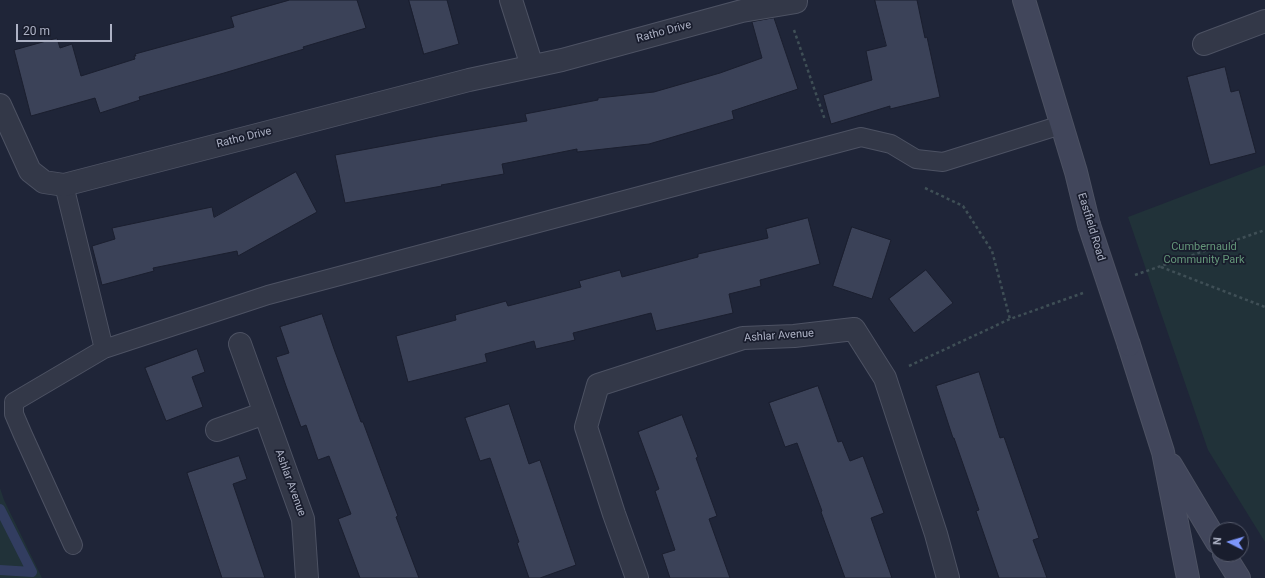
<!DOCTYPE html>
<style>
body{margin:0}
#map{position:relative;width:1265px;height:578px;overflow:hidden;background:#1f2538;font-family:Roboto,sans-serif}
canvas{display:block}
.north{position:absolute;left:1209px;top:522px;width:40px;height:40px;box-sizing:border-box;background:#191d2d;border:1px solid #54596a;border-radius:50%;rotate:275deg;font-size:11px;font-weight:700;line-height:16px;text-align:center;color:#adb2c5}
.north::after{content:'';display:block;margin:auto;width:14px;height:18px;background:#7d96fa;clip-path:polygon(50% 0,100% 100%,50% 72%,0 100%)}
.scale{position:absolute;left:16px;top:24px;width:96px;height:18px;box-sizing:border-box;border:2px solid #adb2c5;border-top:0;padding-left:5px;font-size:12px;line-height:14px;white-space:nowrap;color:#adb2c5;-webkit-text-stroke:3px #191d2d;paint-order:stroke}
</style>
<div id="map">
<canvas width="1265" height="578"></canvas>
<div class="north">N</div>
<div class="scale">20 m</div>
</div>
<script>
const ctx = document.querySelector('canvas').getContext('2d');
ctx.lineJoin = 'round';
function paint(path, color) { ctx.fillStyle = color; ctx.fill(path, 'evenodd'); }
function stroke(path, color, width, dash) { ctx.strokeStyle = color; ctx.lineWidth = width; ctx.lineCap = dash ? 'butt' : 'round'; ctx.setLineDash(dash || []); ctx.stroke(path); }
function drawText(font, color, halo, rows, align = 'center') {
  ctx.font = font + ' Roboto,sans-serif'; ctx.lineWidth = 3.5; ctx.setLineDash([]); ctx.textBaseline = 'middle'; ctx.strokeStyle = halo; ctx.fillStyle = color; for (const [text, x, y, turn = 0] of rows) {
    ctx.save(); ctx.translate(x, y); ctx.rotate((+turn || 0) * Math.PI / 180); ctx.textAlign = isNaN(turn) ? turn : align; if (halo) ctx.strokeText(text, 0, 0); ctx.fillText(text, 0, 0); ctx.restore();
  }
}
paint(new Path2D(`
 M1265,165V542L1208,450L1128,217Z
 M0,488L4,500L42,578H0Z`), '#213239');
stroke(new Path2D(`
 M0,509L32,572L0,570`), '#323d60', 10);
const building = new Path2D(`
 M290,0H357L366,28L303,47L304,49L224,73L139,97L140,100L100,113L95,98L31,116L14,50L57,38L60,48L72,44L81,76L135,59L134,56H136L135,54L234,27L231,17Z
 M409,0H447L459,44L424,54Z
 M875,0H917L925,38L927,37L940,97L890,109V106L831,124L823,95L872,80L866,51L886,46Z
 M774,18L798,89L732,111L734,119L649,144L577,152V149L502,164L504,174L441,185L442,186L345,203L335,155L438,136L527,121L525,114L598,100V98L654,92L720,73L762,58L752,22Z
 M1225,67L1231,92L1239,90L1256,153L1210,165L1187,77Z
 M296,172L317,212L238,256L237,251L153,268L154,271L102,285L92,246L115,239L112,228L212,207L214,217Z
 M808,218L820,264L760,280L761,286L729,294L733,313L656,331L651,313L573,333L575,340L536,349L534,341L485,354L487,362L408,382L396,336L456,320L455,315L506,301L508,306L581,287L579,281L620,270L622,277L698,257V254L768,238L766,229Z
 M852,227L891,240L872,299L833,286Z
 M926,270L953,303L914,333L889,299Z
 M322,314L334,349L361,422H363L383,476L398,516L396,517L419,578H360L338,519L351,514L329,456L318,460L306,425L301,427L286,386L276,357L289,353L280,327Z
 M197,349L205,372L192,377L203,407L166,421L145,368Z
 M979,372L1000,438L1004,437L1039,538L1033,540L1047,578H999L976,511L979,510L954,438H953L936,386Z
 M818,386L838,442L842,441L850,461L863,456L884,513L871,518L892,578H845L821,512L822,511L797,443L785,447L769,403Z
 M509,404L529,464L540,460L576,565L540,578H529L517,543L519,542L490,458L480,461L465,418Z
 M682,415L698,457L696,458L717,516L709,519L730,578H670L662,554L675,550L655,491L659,489L638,432Z
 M239,456L247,479L233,484L265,578H222L187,473Z`);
paint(building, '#3b4258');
stroke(building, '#1b1f2f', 1);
const lane = new Path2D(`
 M64,185L104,349
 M73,545L23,435L14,414V402L104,349L268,295L861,137L891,144L916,159L943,162L1061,125`);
const street = new Path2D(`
 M511,0L532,66
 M1204,44L1265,21
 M0,105L30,171L44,182L64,185L469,80L562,60L742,11L796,2V0
 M240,344L303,519L307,578
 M217,430L265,413
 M637,578L614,514L586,427L598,385L743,338L794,336L854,329L885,378L936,534L948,578`);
const secondary = new Path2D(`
 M1024,0L1076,172L1089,225
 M1129,345L1163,452L1188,578
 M1171,465L1217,542
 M1224,554L1239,578`);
stroke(lane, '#4d5263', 20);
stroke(street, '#4d5263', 24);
stroke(secondary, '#4d5263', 24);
stroke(new Path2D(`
 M794,30L825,120
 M925,188L963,206L992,251L1010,319
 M1161,267L1265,307
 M1135,275L1265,230
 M909,366L1010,319L1083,293`), '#3f4f56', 2.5, [3, 3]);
stroke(lane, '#333848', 18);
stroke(street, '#333848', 22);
stroke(secondary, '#41465b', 22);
const secondaryBridge = new Path2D(`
 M1089,225L1129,345`);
stroke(secondaryBridge, '#4d5263', 24, []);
stroke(secondaryBridge, '#41465b', 22);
drawText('11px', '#adb2c5', '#191d2d', [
 ["Ratho Drive",664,32,-15],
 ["Ratho Drive",244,138,-14],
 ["Eastfield Road",1091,227,73],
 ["Ashlar Avenue",779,336,-4],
 ["Ashlar Avenue",290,483,70]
]);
drawText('11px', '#649679', '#191d2d', [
 ["Cumbernauld",1204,247],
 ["Community Park",1204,260]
]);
</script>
